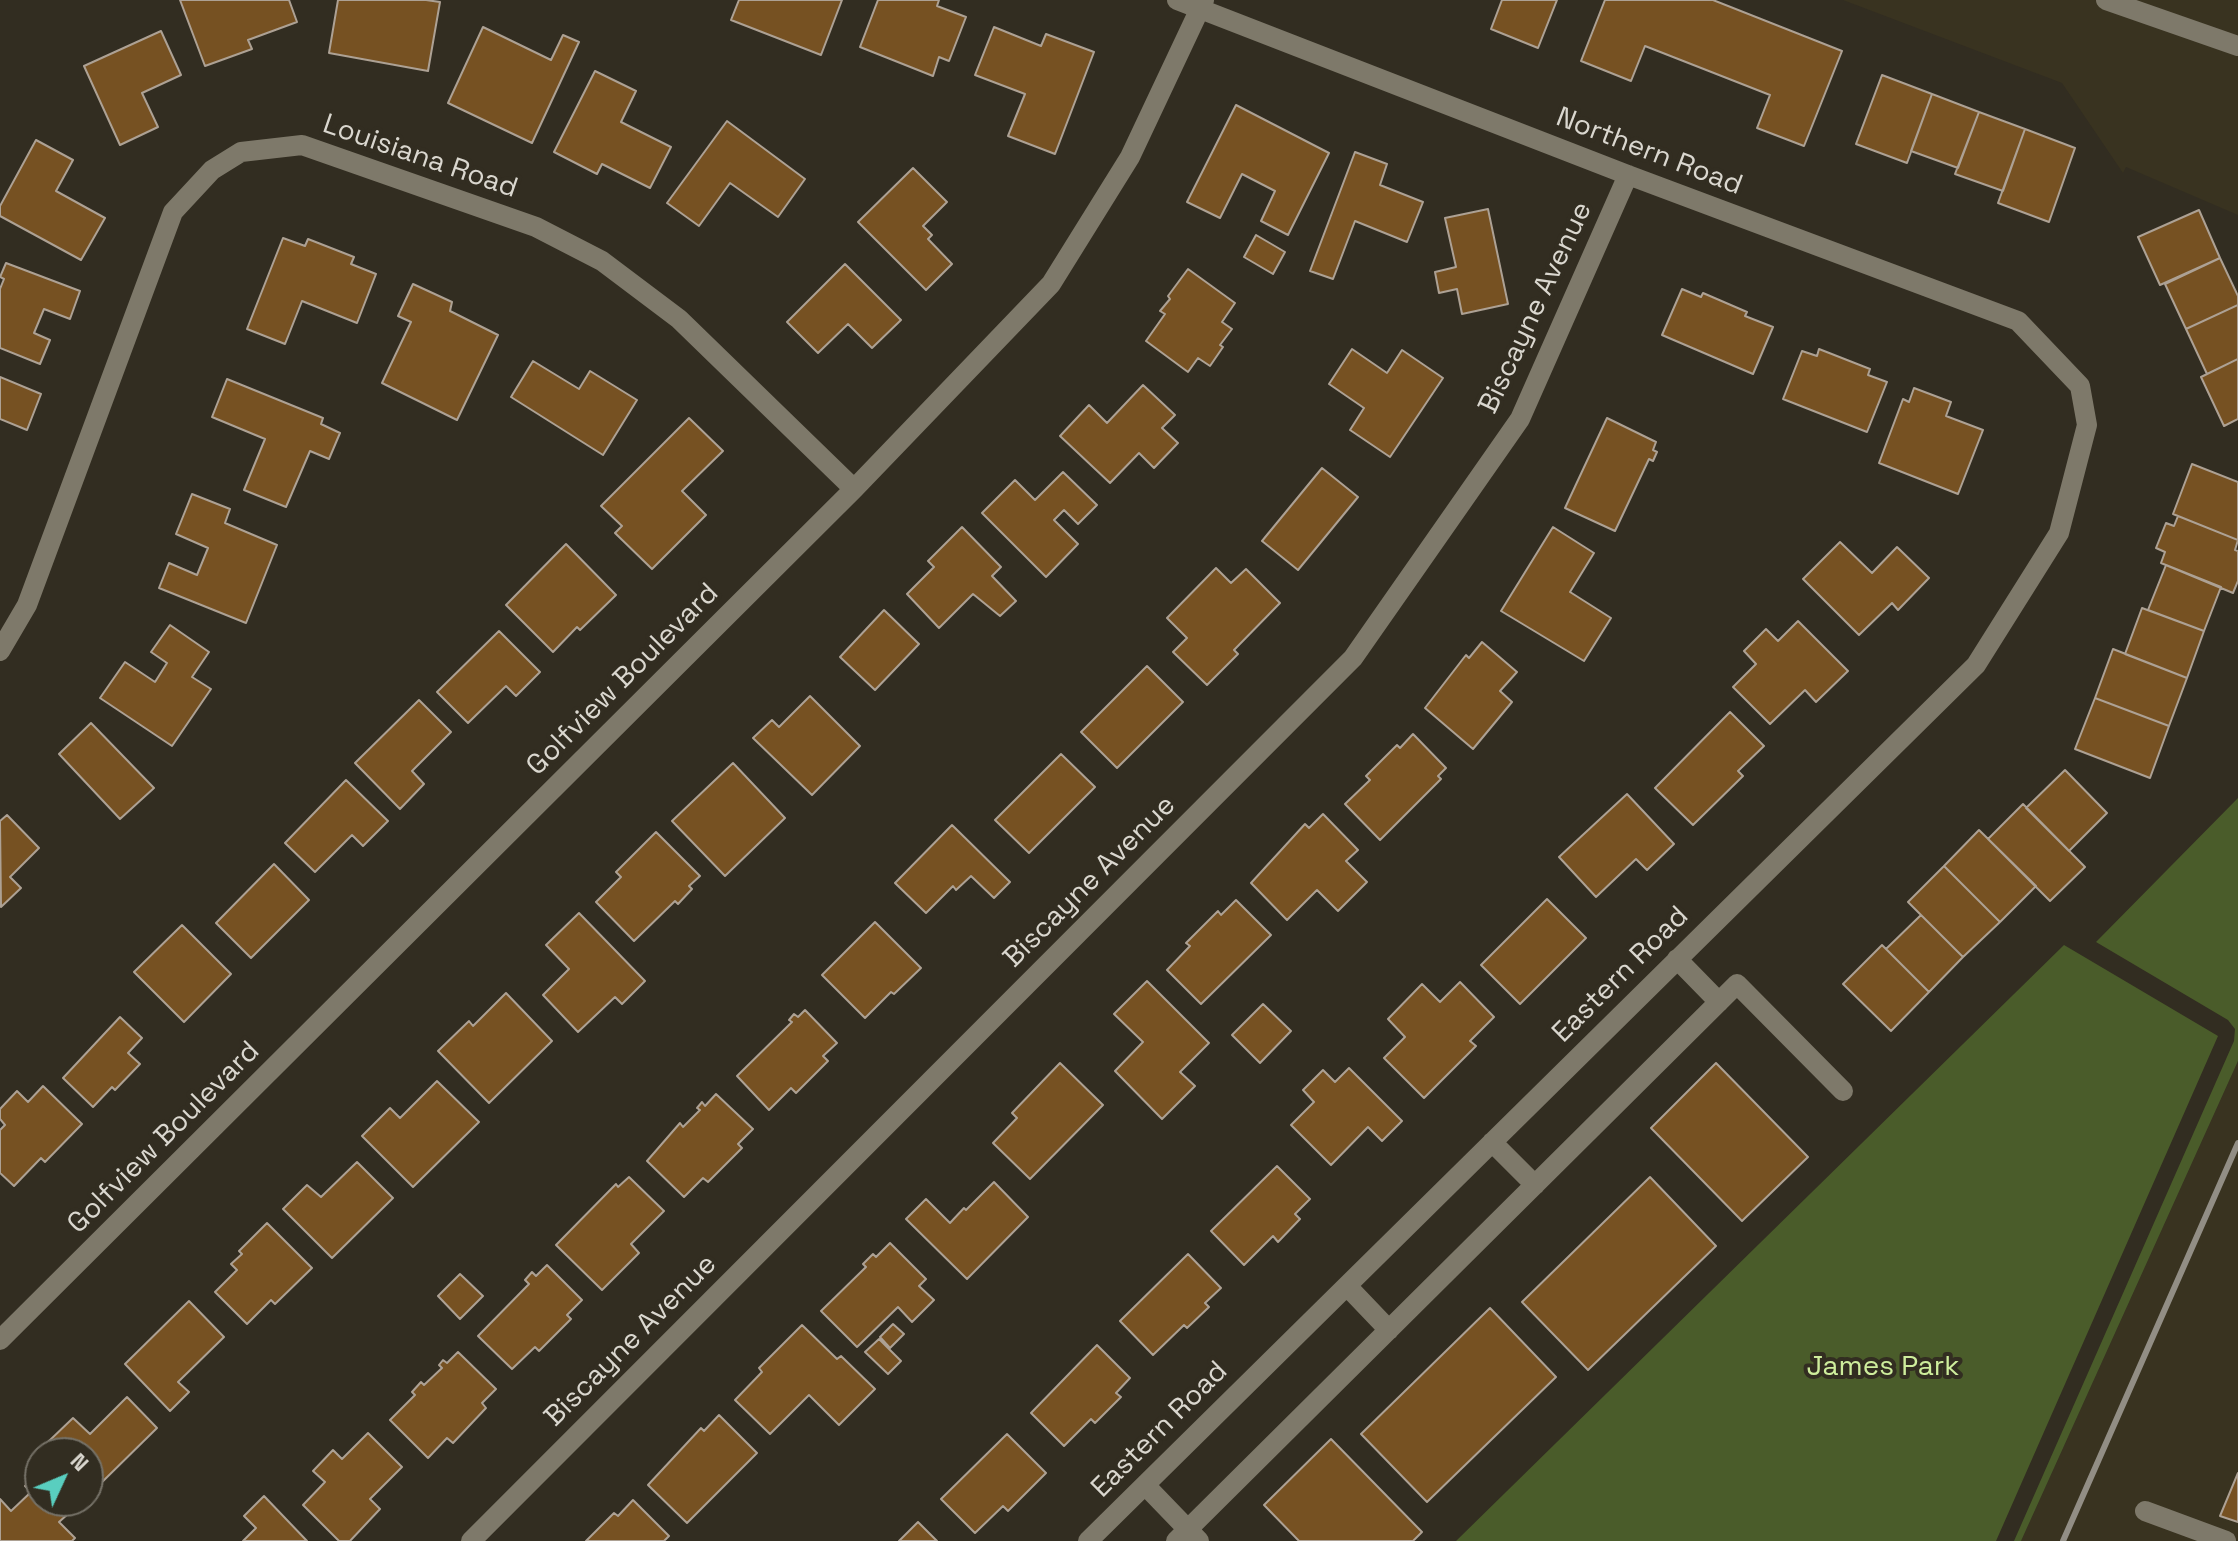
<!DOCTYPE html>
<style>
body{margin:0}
#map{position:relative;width:2238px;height:1541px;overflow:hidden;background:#322d21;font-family:"Space Grotesk",sans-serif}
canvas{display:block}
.north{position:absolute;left:24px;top:1437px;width:80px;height:80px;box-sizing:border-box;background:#322d21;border:2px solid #757167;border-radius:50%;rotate:46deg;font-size:22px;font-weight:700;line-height:32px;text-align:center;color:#dad7cf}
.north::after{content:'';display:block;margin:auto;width:28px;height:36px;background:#59cebf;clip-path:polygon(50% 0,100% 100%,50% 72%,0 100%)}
</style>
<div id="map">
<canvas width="2238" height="1541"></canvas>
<div class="north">N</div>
</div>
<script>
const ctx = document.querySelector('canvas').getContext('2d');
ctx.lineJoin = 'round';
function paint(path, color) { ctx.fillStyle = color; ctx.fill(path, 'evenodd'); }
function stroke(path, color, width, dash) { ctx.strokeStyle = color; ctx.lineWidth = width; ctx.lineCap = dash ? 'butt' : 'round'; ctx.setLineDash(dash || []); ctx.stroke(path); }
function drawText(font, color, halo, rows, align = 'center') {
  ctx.font = font + ' "Space Grotesk",sans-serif'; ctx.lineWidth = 8; ctx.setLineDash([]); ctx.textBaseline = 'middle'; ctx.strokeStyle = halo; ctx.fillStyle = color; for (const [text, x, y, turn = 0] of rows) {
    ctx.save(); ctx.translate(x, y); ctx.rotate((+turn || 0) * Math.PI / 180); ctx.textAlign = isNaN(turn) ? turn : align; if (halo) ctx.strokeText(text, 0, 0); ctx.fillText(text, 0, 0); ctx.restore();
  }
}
paint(new Path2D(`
 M1843,0H2238V215L2126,167L2123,173L2062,83Z
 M2238,1061V1541H2021Z`), '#393320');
paint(new Path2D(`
 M2238,798V1061L2021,1541H2014L2234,1041L2235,1029L2228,1020L2096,942Z
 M2064,945L2218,1036L1996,1541H1456Z`), '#4a5c2a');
const building = new Path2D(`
 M180,0H289L297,22L248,40L252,49L205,66Z
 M338,0H426L440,2L428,71L329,53Z
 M739,0H842L821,55L731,20Z
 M878,0H939L937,6L966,17L949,61L939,57L933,76L860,47Z
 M1502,0H1557L1538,48L1491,29Z
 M1605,0H1713L1842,51L1804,146L1757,128L1770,95L1645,46L1631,81L1581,61Z
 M483,27L551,60L563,35L579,42L532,143L448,103Z
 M994,27L1041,46L1046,34L1094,52L1055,154L1008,136L1025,94L975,75Z
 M161,31L181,75L142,93L158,127L120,145L84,66Z
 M595,71L636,91L621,122L671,147L650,188L602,164L597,174L554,152Z
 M1882,75L1932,94L1907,163L1856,144Z
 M1932,94L1979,112L1958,168L1911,151Z
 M1236,105L1329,153L1288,235L1261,221L1275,191L1242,174L1220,218L1187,202Z
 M1979,112L2025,129L2003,191L1955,174Z
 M727,121L805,179L778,217L730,183L699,226L667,203Z
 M2025,129L2075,148L2049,222L1998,203Z
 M36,140L73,160L56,191L105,218L81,260L0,216V206Z
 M1355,152L1387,164L1380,185L1423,202L1407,242L1355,221L1333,279L1310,271Z
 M913,168L947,202L923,226L932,235L928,239L952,264L926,290L858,222Z
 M1488,209L1508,304L1462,314L1457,289L1439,293L1435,272L1456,267L1445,218Z
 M2199,210L2220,258L2160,285L2138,237Z
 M1256,235L1285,252L1273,274L1244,257Z
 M283,238L305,246L308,239L354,257L351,264L376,274L357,323L302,301L285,344L247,329Z
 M2220,258L2238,296V305L2186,329L2165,284Z
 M6,263L80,291L70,319L44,309L34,333L50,340L40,364L0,348V289L4,279L0,277Z
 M845,264L901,320L872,348L848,324L818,353L787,322Z
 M1188,269L1235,303L1222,322L1232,329L1220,345L1223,347L1210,366L1198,358L1188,372L1146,341L1165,314L1160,311L1170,299L1168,296Z
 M413,284L452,302L450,311L498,335L457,420L382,383L411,322L398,316Z
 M1682,289L1701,297L1703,293L1747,312L1745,316L1773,327L1753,374L1662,335Z
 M2238,305V359L2207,374L2186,329Z
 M1352,349L1387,373L1402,350L1443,378L1390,457L1350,430L1364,408L1329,384Z
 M1819,349L1870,369L1868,375L1887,382L1867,432L1783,399L1802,351L1817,356Z
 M2238,359V419L2224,426L2201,377Z
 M533,361L579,389L590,371L637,400L603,455L511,397Z
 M0,377L41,394L27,430L0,419Z
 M227,379L323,418L321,424L340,433L329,459L310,451L286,507L244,490L265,439L212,417Z
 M1143,385L1175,415L1162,428L1178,443L1154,468L1139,453L1110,483L1060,436L1089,405L1107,423Z
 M1914,388L1951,402L1946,416L1983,430L1958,494L1879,463L1903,399L1909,402Z
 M689,418L723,451L682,491L706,515L652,569L615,533L622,526L601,506Z
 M1607,418L1656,442L1653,450L1657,452L1653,461L1649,459L1615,531L1565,508Z
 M2192,464L2238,482V540L2173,514Z
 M1322,468L1358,497L1298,570L1262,541Z
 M1063,472L1097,505L1078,524L1064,510L1054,520L1078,544L1046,577L982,513L1015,480L1035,500Z
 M192,494L230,509L225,523L277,545L246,623L159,588L169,563L197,575L208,548L176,534Z
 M2178,516L2238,540L2235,550L2238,551V581L2233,593L2161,563L2165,552L2156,548L2166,523L2174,526Z
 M962,527L1001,567L992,576L1016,601L1000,616L973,594L939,628L907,594L934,567L928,561Z
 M1553,527L1594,553L1570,592L1611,618L1584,661L1501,611Z
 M1840,542L1872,573L1897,547L1929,578L1898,610L1892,603L1859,635L1803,579Z
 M566,544L616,595L580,630L577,627L553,652L506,605Z
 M2166,565L2221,587L2204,631L2148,610Z
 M1216,568L1231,583L1246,569L1280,603L1234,650L1238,654L1207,685L1173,652L1187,638L1167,618Z
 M2142,608L2204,631L2187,678L2125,654Z
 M884,610L919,644L875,690L840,657Z
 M1798,621L1848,671L1816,702L1805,690L1770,724L1733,687L1756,664L1744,651L1766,629L1778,641Z
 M170,625L209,652L192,677L211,689L172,746L100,698L125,662L155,682L167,663L151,652Z
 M499,631L540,672L516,696L506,686L468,723L437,692Z
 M1482,642L1517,672L1500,691L1512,702L1473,749L1425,708L1466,655L1469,658Z
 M2113,649L2187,678L2169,726L2095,698Z
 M1147,666L1183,702L1117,768L1081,732Z
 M810,696L860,746L812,795L753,738L772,720L779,727Z
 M2095,698L2169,726L2150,778L2075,749Z
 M419,700L451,732L412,771L424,784L400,809L355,763Z
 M1730,712L1764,746L1738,771L1743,776L1693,825L1655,788Z
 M91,723L154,788L120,819L59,754Z
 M1413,734L1446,768L1438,776L1441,779L1380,840L1345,804L1370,780L1366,776L1397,745L1400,748Z
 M1061,754L1095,787L1029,853L995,820Z
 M733,763L785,818L725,876L672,821Z
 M2065,770L2107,813L2069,851L2026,808Z
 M346,780L388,821L363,846L352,835L315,872L285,843Z
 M1627,794L1674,844L1647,870L1636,859L1596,897L1559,857Z
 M2023,804L2085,867L2050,901L1988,839Z
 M1323,814L1358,850L1346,861L1367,882L1338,911L1317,890L1287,920L1251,883L1305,824L1309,828Z
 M7,815L39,848L10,877L21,888L1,907L0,821Z
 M952,825L1010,882L994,898L971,876L956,890L953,886L926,913L895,883Z
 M1979,830L2036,886L2000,922L1944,866Z
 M656,832L700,876L689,886L692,889L678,904L675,901L634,941L596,902L621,877L616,872Z
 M274,864L309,900L251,958L216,923Z
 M1944,866L2000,922L1963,957L1908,902Z
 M1547,899L1586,938L1520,1004L1481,965Z
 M1236,900L1271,935L1201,1004L1167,970L1190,946L1186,943L1218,911L1221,915Z
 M579,913L645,981L622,1004L615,997L578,1032L543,995L569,969L546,945Z
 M1921,915L1963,957L1929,992L1886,949Z
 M875,922L921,968L894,994L891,992L865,1018L822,975Z
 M182,925L231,974L184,1022L134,972Z
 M1882,945L1929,992L1891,1031L1843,984Z
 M1147,981L1209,1043L1180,1072L1195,1086L1162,1119L1115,1071L1143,1042L1114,1014Z
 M1460,982L1494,1017L1470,1041L1476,1046L1424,1098L1384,1058L1405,1037L1388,1019L1422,984L1440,1002Z
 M506,993L552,1041L489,1103L438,1051L469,1021L473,1026Z
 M1263,1004L1291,1031L1260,1063L1232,1035Z
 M805,1010L837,1043L823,1056L828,1061L796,1093L791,1088L769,1110L737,1076L792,1022L789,1020L794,1014L798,1017Z
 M120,1017L142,1038L128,1053L140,1064L115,1090L112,1087L93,1107L63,1078Z
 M1060,1063L1103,1105L1030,1179L993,1143L1017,1118L1012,1113Z
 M1716,1063L1808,1157L1742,1221L1651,1128Z
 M1349,1068L1402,1121L1382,1141L1368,1127L1331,1165L1291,1125L1314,1102L1303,1090L1323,1070L1335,1082Z
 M437,1081L479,1122L413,1187L362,1136L390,1108L400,1118Z
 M43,1086L82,1124L45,1162L41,1158L14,1186L0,1173V1130L5,1125L0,1119V1109L17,1091L28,1102Z
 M716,1094L753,1129L738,1144L742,1148L708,1182L703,1178L684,1197L647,1161L680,1123L683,1127L700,1110L697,1108L702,1102L705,1106Z
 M357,1162L393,1198L332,1258L283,1209L307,1185L321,1197Z
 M1277,1166L1310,1199L1295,1214L1300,1219L1278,1242L1273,1236L1244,1265L1211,1231Z
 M629,1177L664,1211L631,1244L639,1253L602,1290L556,1245L616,1184L618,1187Z
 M1650,1177L1716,1246L1588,1370L1522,1302Z
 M994,1182L1028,1217L967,1279L906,1219L926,1199L950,1223L964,1208L966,1210Z
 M267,1223L312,1268L275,1304L271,1300L247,1324L215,1292L237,1270L231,1264L242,1254L239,1251Z
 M890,1243L926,1279L919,1286L934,1300L912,1322L898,1307L857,1347L821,1311L866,1267L863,1264L873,1254L876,1257Z
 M1188,1254L1221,1288L1205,1303L1209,1307L1187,1328L1184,1325L1153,1355L1120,1321Z
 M547,1265L582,1300L567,1315L571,1319L539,1351L535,1347L512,1369L478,1336L529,1284L525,1280L532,1272L536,1276Z
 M460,1274L483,1296L460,1319L438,1296Z
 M189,1301L224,1337L178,1382L189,1392L170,1411L125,1364Z
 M1490,1308L1556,1377L1427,1502L1361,1434Z
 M893,1324L904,1334L890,1348L880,1337Z
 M802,1325L837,1359L841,1356L875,1389L839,1425L809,1395L770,1434L735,1400L762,1372L759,1368Z
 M879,1339L901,1361L888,1374L865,1352Z
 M1097,1345L1130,1378L1116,1393L1121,1397L1095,1423L1091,1419L1064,1446L1031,1413Z
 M458,1352L496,1389L482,1403L486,1408L453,1443L447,1438L428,1458L390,1420L415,1395L412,1392L421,1382L424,1385L442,1368L439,1365L443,1360L447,1363Z
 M127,1397L157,1428L96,1488L88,1480V1453H61L49,1441L73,1418L90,1434Z
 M719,1415L757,1453L687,1523L648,1485L701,1428L704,1431Z
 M368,1433L402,1467L370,1499L380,1509L350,1541H339L303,1505L325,1482L313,1471L333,1450L342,1459Z
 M1007,1434L1046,1473L1008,1511L1003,1506L975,1533L941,1499Z
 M1331,1439L1422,1532L1413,1541H1299L1264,1505Z
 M40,1472V1501H75L78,1505L59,1522L75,1538L72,1541H0V1499L11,1511L31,1492L25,1486Z
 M2238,1473V1522L2220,1516Z
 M264,1496L307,1541H243L256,1528L244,1516Z
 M633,1500L669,1536L664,1541H586L614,1513L618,1516Z
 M918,1522L937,1541H899Z`);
paint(building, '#765122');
stroke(building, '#ada194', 2);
stroke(new Path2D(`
 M2106,0L2238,46
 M0,651L27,605L173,212L212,170L241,152L302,145L536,227L602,261L679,319L854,489
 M1677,959L1719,1002
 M1492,1142L1535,1185
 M1347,1286L1389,1330
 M0,1340L854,489L1051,284L1130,157L1204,0
 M1145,1485L1199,1541
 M2145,1511L2226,1541
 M471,1541L1353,658L1520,419L1628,175
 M1088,1541L1976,665L2059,533L2087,425L2080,386L2018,321L1628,175L1177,0
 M1176,1541L1737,984L1843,1091`), '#7e796a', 20);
stroke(new Path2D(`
 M2063,1541L2238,1143`), '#928e85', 6);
drawText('28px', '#dad7cf', '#322d21', [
 ["Northern Road",1649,152,21],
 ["Louisiana Road",420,157,19],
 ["Biscayne Avenue",1536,308,-65],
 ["Golfview Boulevard",623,680,-45],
 ["Biscayne Avenue",1090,882,-45],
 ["Eastern Road",1621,975,-45],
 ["Golfview Boulevard",164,1138,-45],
 ["Biscayne Avenue",631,1341,-45],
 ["Eastern Road",1160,1430,-45]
]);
drawText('28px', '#ceed9c', '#322d21', [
 ["James Park",1883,1367]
]);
</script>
